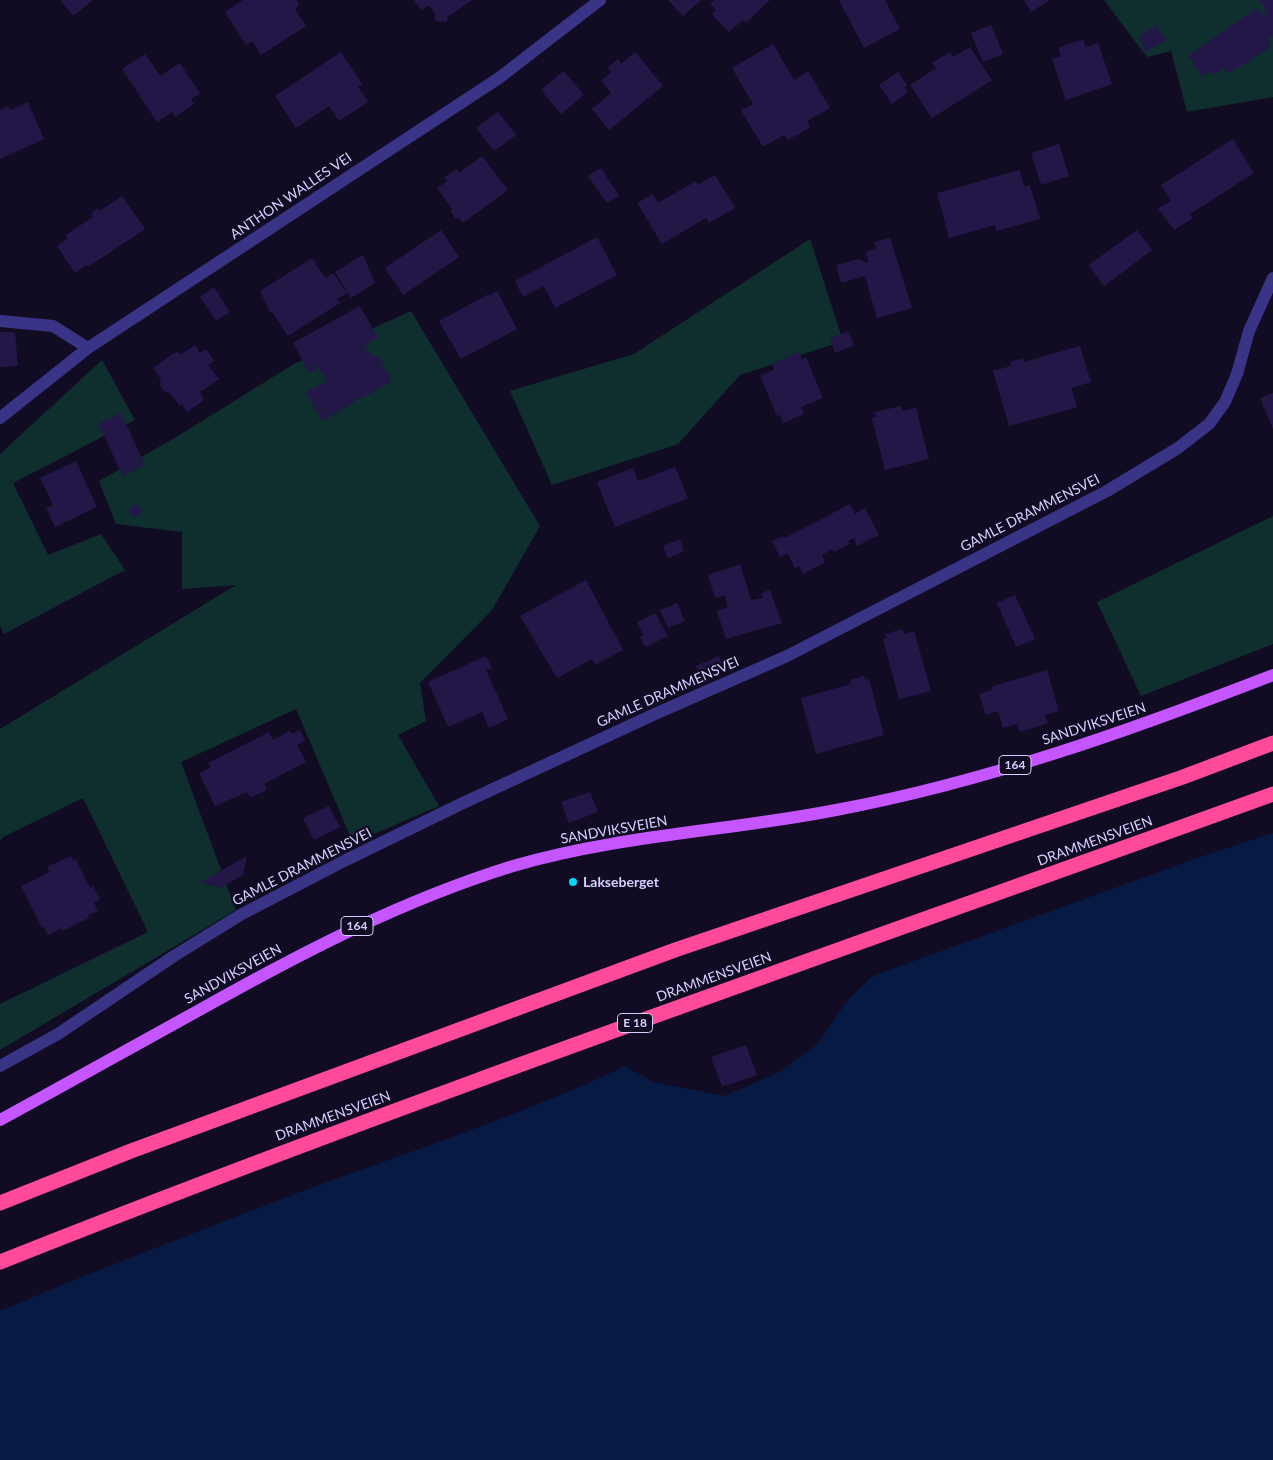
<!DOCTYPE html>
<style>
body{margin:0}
canvas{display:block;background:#110c24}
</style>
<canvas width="1273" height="1460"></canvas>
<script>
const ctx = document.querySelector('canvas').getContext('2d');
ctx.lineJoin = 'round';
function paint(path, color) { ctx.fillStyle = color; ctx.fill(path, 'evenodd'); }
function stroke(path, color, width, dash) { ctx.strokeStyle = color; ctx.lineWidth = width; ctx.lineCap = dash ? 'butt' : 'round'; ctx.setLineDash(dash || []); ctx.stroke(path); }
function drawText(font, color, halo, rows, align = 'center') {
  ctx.font = font + ' Lato,sans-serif'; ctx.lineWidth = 4.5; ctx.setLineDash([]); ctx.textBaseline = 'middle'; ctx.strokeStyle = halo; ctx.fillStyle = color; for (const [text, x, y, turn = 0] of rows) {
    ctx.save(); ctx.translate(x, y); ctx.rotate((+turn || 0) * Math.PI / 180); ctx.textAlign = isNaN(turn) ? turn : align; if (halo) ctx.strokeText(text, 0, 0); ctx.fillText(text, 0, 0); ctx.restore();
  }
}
paint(new Path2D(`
 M1104,0H1273V97L1187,112L1171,51L1147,57Z
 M810,239L843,341L740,375L678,444L552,485L510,391L634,354Z
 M411,311L540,526L492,610L420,683L426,721L398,735L439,806L353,843L296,709L181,762L236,910L0,1050V1004L148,932L83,798L3,837L0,841V729L236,585L182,589V532L116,524L99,481L173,439L294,364Z
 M102,360L135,420L13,483L48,555L101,534L125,570L4,634L0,625V454Z
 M1273,516V644L1141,696L1097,602Z`), '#0f2e2e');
paint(new Path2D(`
 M1273,833V1460H0V1311C97,1270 196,1232 295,1194C405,1153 518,1117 625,1066L653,1082L725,1096L781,1071L817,1044L848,1000L873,976L1203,856Z`), '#061a43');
paint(new Path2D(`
 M60,0H93L73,16Z
 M243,0H296L299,5L295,9L306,26L261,55L252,41L246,45L225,12Z
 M414,0H472L449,16L448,14L447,22L435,21V14L429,5L421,10Z
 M668,0H701L683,16Z
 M714,0H770L746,23L743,20L729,32L712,14L716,10L710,3Z
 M839,0H885L900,29L864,48Z
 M1024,0H1050L1031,12Z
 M1260,0H1273V35L1267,39L1272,46L1228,74L1224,68L1213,75L1210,71L1202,77L1188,56L1257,8L1262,14L1267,12Z
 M991,25L1003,54L983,62L971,33Z
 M1156,25L1166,40L1145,52L1139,36Z
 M1083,39L1086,47L1098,43L1112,84L1066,100L1052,59L1061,56L1058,48Z
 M773,44L794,80L808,71L830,108L807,121L810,127L799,134L787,140L784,135L763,147L741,110L753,104L732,68Z
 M970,47L992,80L932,118L910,85L936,68L932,63L950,52L953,57Z
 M341,52L362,84L358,87L368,102L339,121L329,106L296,128L275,96Z
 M635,52L663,86L609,130L592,109L611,93L601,81L611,72L607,68L618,59L621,64Z
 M145,54L160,76L180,63L200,94L191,99L194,104L175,117L172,112L157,122L122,69Z
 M564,71L584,95L561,114L541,90Z
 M898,72L907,85L905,87L908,92L892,104L879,85Z
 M28,102L44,139L0,159V110L8,106L10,110Z
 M498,112L516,135L494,151L476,128Z
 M1233,139L1254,173L1190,214L1193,218L1174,230L1158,208L1171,201L1161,185Z
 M1059,144L1069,176L1041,185L1031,153Z
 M482,156L508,190L463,223L459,218H455L451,212L452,209L437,188L447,181L445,177L457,169L459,173Z
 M601,168L619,196L607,203L588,176Z
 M1020,170L1024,187L1030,185L1040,219L996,231L995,225L949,238L937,193Z
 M715,175L735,208L709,223L706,218L662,244L637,203L653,194L658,203L696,181L698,185Z
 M122,196L145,229L88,267L86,265L75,273L57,246L68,238L66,235L93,217L91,214L98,208L100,211Z
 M441,230L459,257L403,295L385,268Z
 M1137,230L1152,250L1104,286L1089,265Z
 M597,237L617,275L555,308L544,286L523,297L515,281Z
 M890,238L912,308L877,318L865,276L841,283L836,265L859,259L866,263L869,262L866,252L876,248L874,242Z
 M363,255L375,283L351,298L335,272Z
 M312,258L325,278L333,273L347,293L337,299L340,303L288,336L272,312H270L260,291Z
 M214,287L230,312L216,321L200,297Z
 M497,291L517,329L461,359L439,321L489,294V296Z
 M360,306L378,338L365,345L372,357L378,355L392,381L359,400L358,398L354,400L355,402L322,421L306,392L327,381L319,367L309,373L293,343Z
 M848,331L854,345L835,353L830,339Z
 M0,332H15L18,366L0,367Z
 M195,345L200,353L206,349L214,361L208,365L219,379L200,392L204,400L187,412L182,404L180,406L170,393L164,391L160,385L161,380L153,368L177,351L180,355Z
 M1080,346L1091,382L1071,388L1077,407L1009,426L993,371L1011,366L1010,362L1023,358L1024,362Z
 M799,352L802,359L806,357L823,398L801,407L804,414L783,423L780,415L777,416L760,376L774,370L772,364Z
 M1273,393V429L1260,398Z
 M901,406L902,411L916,408L929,459L885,470L872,418L876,417L875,412Z
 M121,413L145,465L123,476L98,424Z
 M76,461L97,507L55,527L46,508L53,505L40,478Z
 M675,467L688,498L615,527L597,482L633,468L638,481Z
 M136,503L143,512L134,518L128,510Z
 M850,504L855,514L865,508L879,535L857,546L854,538L848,541L850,544L834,552L832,549L822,555L825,562L803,574L799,566L795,568L787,553L780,557L772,541L784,536L785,538Z
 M680,539L684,551L668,558L663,546Z
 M740,564L751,600L763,598L761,593L770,590L782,623L726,639L717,611L728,607L725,595L715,598L708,575Z
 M586,580L623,650L595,665L592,659L557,678L520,616Z
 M1015,595L1035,639L1016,647L997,603Z
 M677,603L685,621L668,628L660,610Z
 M655,613L668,636L645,647L640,637L644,635L637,622Z
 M902,629L904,634L914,631L931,691L899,699L883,639L887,638L886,634Z
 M486,656L492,668L486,670L508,719L489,728L482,712L448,727L428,682Z
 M719,656L725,670L702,680L696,666Z
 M1047,670L1059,711L1045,715L1048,723L1020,732L1017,724L1003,728L998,711L986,715L979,694L992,690L991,687Z
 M864,676L865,680L869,679L884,735L816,754L801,698L851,684L850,680Z
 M300,730L305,741L297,745L306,762L264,784L267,790L250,798L247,792L215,806L199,773L211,767L208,763L269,732L273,740L290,731L292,734Z
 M590,792L598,812L569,823L561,802Z
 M329,806L340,827L314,840L303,818Z
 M71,856L73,861L76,859L90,888L93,886L100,899L94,903L98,911L88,915L89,918L63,931L62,928L48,935L44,927L42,928L21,886L50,872L47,867Z
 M247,856L243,875L219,888L200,882Z
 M746,1045L757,1075L722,1087L711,1057Z`), '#221746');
stroke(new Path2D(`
 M0,321L53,326L88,348`), '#3a3486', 12);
stroke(new Path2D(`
 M0,418L88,348L499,78L600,0
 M0,1066L58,1034L174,956L242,914L346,860L463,803L655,714L787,656L1107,491L1178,448L1209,424L1225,402L1237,374L1249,331L1273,278`), '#3a3486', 12);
stroke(new Path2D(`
 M0,1120C68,1083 136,1045 203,1008C303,952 403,900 513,866C619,835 729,831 836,810C986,782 1131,730 1273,675`), '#c556ff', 12);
stroke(new Path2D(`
 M0,1203L131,1151L675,950L1183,777L1273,743
 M0,1262C420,1095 848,948 1273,794`), '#ff4a9b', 15);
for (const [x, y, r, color] of [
 [573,882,5,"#00d9fa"]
]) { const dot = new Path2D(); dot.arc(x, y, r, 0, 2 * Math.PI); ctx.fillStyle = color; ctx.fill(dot); stroke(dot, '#110c24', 2); }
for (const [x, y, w] of [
 [1015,765,32],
 [357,926,32],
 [635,1023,35]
]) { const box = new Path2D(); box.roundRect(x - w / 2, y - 9.5, w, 19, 4); ctx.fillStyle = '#110c24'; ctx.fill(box); stroke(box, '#d6cfff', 1); }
drawText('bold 12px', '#d6cfff', null, [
 ["164",1015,765],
 ["164",357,926],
 ["E 18",635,1023]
]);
drawText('14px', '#d6cfff', '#110c24', [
 ["ANTHON WALLES VEI",291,196,-34],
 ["GAMLE DRAMMENSVEI",1030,513,-27],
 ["GAMLE DRAMMENSVEI",668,692,-24],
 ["SANDVIKSVEIEN",1094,724,-18],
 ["SANDVIKSVEIEN",614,830,-10],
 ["DRAMMENSVEIEN",1095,841,-20],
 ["GAMLE DRAMMENSVEI",302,867,-27],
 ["SANDVIKSVEIEN",233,974,-29],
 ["DRAMMENSVEIEN",714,977,-20],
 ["DRAMMENSVEIEN",333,1116,-20]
]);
drawText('bold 14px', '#d6cfff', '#110c24', [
 ["Lakseberget",583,882]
], 'left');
</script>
